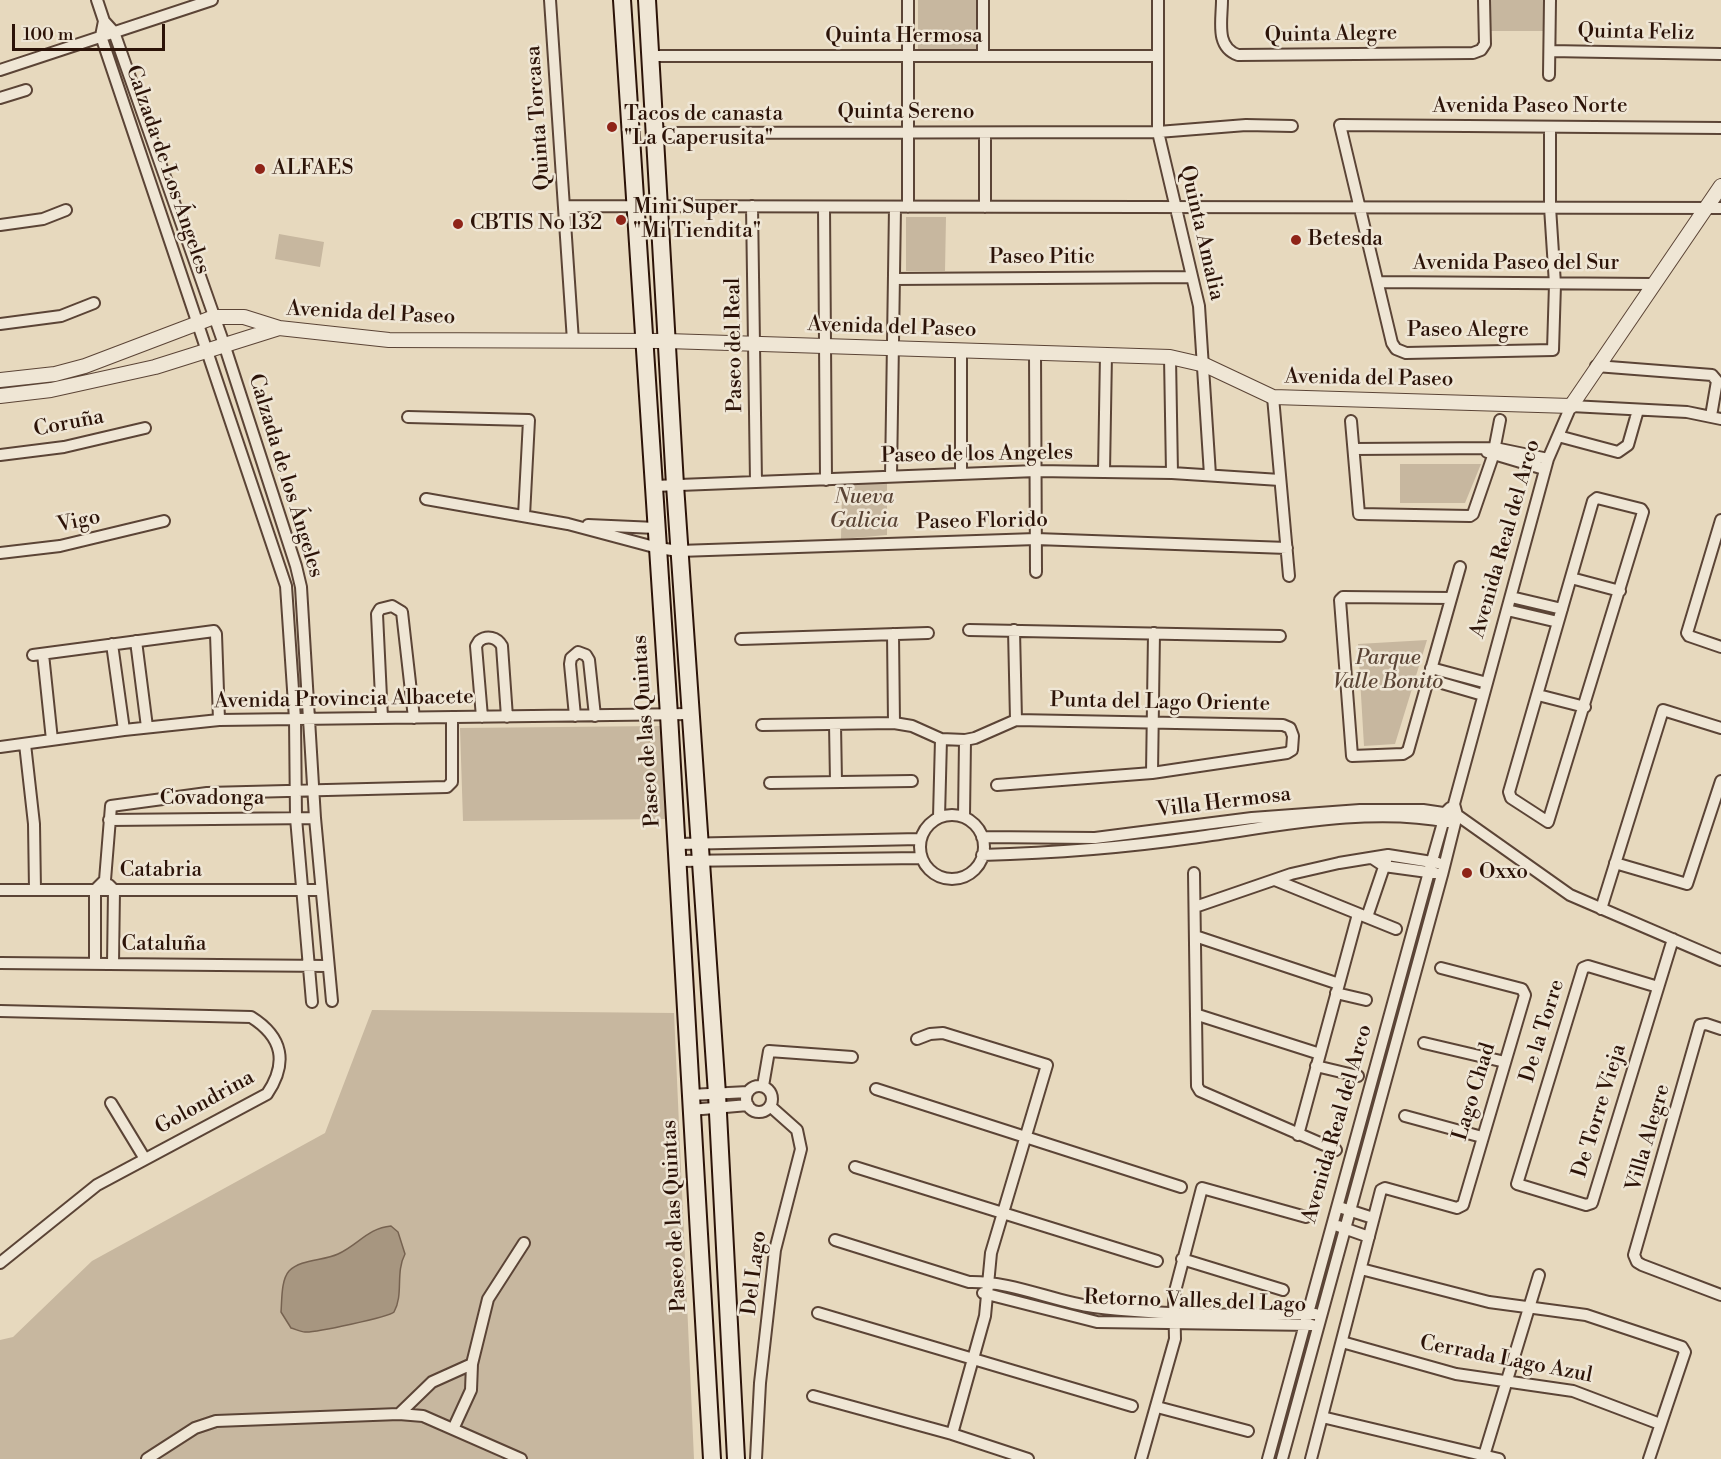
<!DOCTYPE html>
<meta charset="utf-8">
<style>
body{margin:0}
#map{position:relative;width:1721px;height:1459px;overflow:hidden;background:#e7d9be;font-family:"Libre Bodoni",serif}
canvas{display:block}
.scale{position:absolute;left:12px;top:24px;width:153px;height:27px;box-sizing:border-box;border:3px solid #2c1308;border-top:0;padding-left:8px;font-size:18px;line-height:21px;white-space:nowrap;color:#2c1308;-webkit-text-stroke:4px #efe6d5;paint-order:stroke}
</style>
<div id="map">
<canvas width="1721" height="1459"></canvas>
<div class="scale">100 m</div>
</div>
<script>
const ctx = document.querySelector('canvas').getContext('2d');
ctx.lineJoin = 'round';
function paint(path, color) { ctx.fillStyle = color; ctx.fill(path, 'evenodd'); }
function stroke(path, color, width, dash) { ctx.strokeStyle = color; ctx.lineWidth = width; ctx.lineCap = dash ? 'butt' : 'round'; ctx.setLineDash(dash || []); ctx.stroke(path); }
function drawText(font, color, halo, rows, align = 'center') {
  ctx.font = font + ' "Libre Bodoni",serif'; ctx.lineWidth = 5; ctx.setLineDash([]); ctx.textBaseline = 'middle'; ctx.strokeStyle = halo; ctx.fillStyle = color; for (const [text, x, y, turn = 0] of rows) {
    ctx.save(); ctx.translate(x, y); ctx.rotate((+turn || 0) * Math.PI / 180); ctx.textAlign = isNaN(turn) ? turn : align; if (halo) ctx.strokeText(text, 0, 0); ctx.fillText(text, 0, 0); ctx.restore();
  }
}
paint(new Path2D(`
 M918,0H977L978,53H918Z
 M1490,0H1544L1545,31H1491Z
 M906,217H946L945,271H906Z
 M279,234L324,242L320,267L275,259Z
 M1400,464H1481L1465,503H1400Z
 M887,483V535L841,539L842,485Z
 M1427,640L1395,744L1364,746L1358,644Z
 M661,726L666,819L463,821L460,728Z
 M372,1010L674,1013L694,1459H0V1340L13,1337L92,1261L325,1133Z`), '#c7b79f');
const water = new Path2D(`
 M391,1226L398,1232L405,1254C395,1273 404,1294 394,1312C389,1317 314,1333 305,1332C301,1332 295,1329 291,1328L281,1312C282,1300 281,1280 289,1271C301,1259 323,1261 338,1254C358,1245 368,1228 391,1226Z`);
paint(water, '#a79680');
stroke(water, '#766250', 1.5);
const minor = new Path2D(`
 M97,0L104,21L101,36L286,586L295,719L296,818L312,1002
 M550,0L573,341
 M908,0V207
 M983,0V56
 M1158,0V132L1199,306L1210,475
 M1222,0C1222,21 1215,47 1238,55L1473,53L1481,50L1485,44L1484,0
 M104,21L114,32L225,347L296,566L301,587L315,818L332,1001
 M1550,51L1721,54
 M650,56H1157
 M0,70L212,0
 M1549,75L1550,0
 M0,98L26,90
 M1550,127V207L1555,284L1553,350L1406,353L1396,349L1392,343L1340,125L1721,128
 M655,133L1158,132L1246,125L1292,126
 M985,133V207
 M564,206L1721,208
 M752,206L756,482
 M824,207L826,480
 M0,225L43,219L66,210
 M894,279L1191,277
 M1378,282L1653,284
 M0,324L61,316L94,303
 M1035,352L1036,572
 M1170,357L1172,473
 M1596,366L1712,375L1717,381L1711,416
 M1273,397L1289,576
 M408,417L529,420L524,516
 M1351,421L1359,514L1470,516L1473,514L1493,456L1500,420
 M1558,436L1618,452L1628,445L1638,410
 M1354,449L1495,448L1548,459
 M1487,452L1544,469
 M0,455L64,447L145,428
 M1104,472L1106,354
 M961,473V351
 M891,476L895,207
 M654,486L1036,471L1172,473L1280,480
 M1597,498L1641,509L1643,512L1548,822L1511,798L1509,792L1593,501Z
 M426,499L568,524L658,548L679,551L1036,539L1287,548
 M1721,520L1687,633L1689,636L1721,647
 M588,525L656,528
 M0,553L60,546L164,521
 M1571,578L1620,591
 M1511,597L1562,609
 M1451,598L1343,597L1340,600L1352,756L1403,754L1408,751L1460,567
 M1507,610L1558,622
 M969,630L1280,636
 M1014,630L1016,720
 M893,634L894,723
 M741,639L928,633
 M136,641L147,727
 M112,644L124,730
 M43,654L52,740
 M33,655L214,631L216,634L219,720
 M1431,668L1487,683
 M1428,679L1483,695
 M1538,695L1585,707
 M575,716L570,664L571,658L578,652L586,655L589,660L595,716
 M482,717L476,646L479,641C487,635 497,637 502,646L507,717
 M382,718L377,614L380,609L392,606L402,612L414,718
 M835,724L836,782
 M762,725L894,723L912,726L941,739L965,740L975,738L1016,720L1283,725L1290,728L1293,736L1292,750L1287,753L1152,773L997,785
 M25,744L34,824L35,890
 M0,747L124,730L219,720L690,714
 M1152,773L1154,633
 M770,783L912,781
 M920 847a32 32 0 1 1 64 0a32 32 0 1 1-64 0Z
 M939,817L941,739
 M964,817L965,740
 M109,820L315,818
 M982,837L1095,838L1252,818L1360,810H1423L1457,815L1570,895L1721,960
 M677,844L920,839
 M982,855C1053,853 1121,848 1191,838C1274,827 1366,806 1449,822
 M1372,858L1384,866L1435,873
 M677,861L922,858
 M1615,863L1687,884L1721,781
 M1194,873L1197,1086L1200,1091L1336,1150
 M1275,880L1396,929
 M109,885L114,890L113,964
 M0,890H321
 M1195,907L1291,874L1339,863L1388,855L1438,863
 M1601,909L1663,710L1721,728
 M1367,917L1386,861
 M1195,936L1339,984
 M0,963L328,966
 M95,964V890L105,880L111,806L207,793L447,787L452,782V717
 M1658,987L1588,966L1583,968L1517,1184L1586,1205L1592,1203L1673,939
 M1336,993L1366,1000
 M0,1011L251,1017C283,1037 288,1063 267,1094L97,1185L0,1263
 M1198,1015L1320,1054
 M1721,1029L1706,1024L1700,1025L1634,1255L1637,1262L1642,1265L1721,1295
 M917,1039L930,1034L943,1033L1047,1065L991,1253L985,1316L952,1434
 M1424,1043L1505,1062
 M1316,1066L1358,1076
 M746 1099a13 13 0 1 1 26 0a13 13 0 1 1-26 0Z
 M763,1086L769,1051L852,1057
 M876,1089L1181,1187
 M690,1095L748,1092
 M111,1103L145,1159
 M691,1110L748,1105
 M1405,1116L1482,1137
 M1298,1135L1358,914
 M855,1167L1157,1261
 M1342,1208L1373,1218
 M1338,1226L1369,1237
 M835,1240L969,1282C1012,1281 1052,1301 1094,1307C1165,1316 1244,1315 1315,1314
 M1182,1259L1283,1290
 M1361,1269L1489,1302L1586,1315L1682,1347L1685,1352L1649,1459
 M983,1293L1097,1322L1312,1325
 M818,1313L1132,1406
 M1342,1342L1456,1374L1573,1391L1660,1424
 M813,1396L952,1434L1028,1459
 M1157,1407L1248,1431
 M399,1414L432,1382L472,1364
 M1322,1417L1499,1459
 M454,1427L471,1390L472,1364L488,1299L524,1243
 M147,1459L195,1428L216,1421L399,1414L423,1416L521,1459
 M756,1459L760,1383L775,1250L801,1149L797,1130L770,1106
 M1141,1459L1175,1339L1174,1295L1202,1188L1306,1217
 M1268,1459L1432,861L1446,812L1450,808
 M1282,1459L1442,875L1457,815L1454,804L1548,459L1571,406L1687,412L1721,419
 M1311,1459L1381,1190L1385,1188L1457,1208L1463,1205L1525,995L1522,989L1441,968
 M1483,1459L1539,1275`);
const tertiary = new Path2D(`
 M0,380L55,374L85,366L214,317H244L279,328
 M0,396L51,390L155,367L279,328L389,340L667,341L1170,357L1205,365L1273,397L1571,406L1721,186`);
const secondary = new Path2D(`
 M622,0L669,715L712,1459
 M647,0L675,485L717,1094L736,1459`);
stroke(minor, '#5b4436', 14);
stroke(tertiary, '#5b4436', 16);
stroke(secondary, '#2c1308', 20);
stroke(minor, '#efe6d5', 10);
stroke(tertiary, '#efe6d5', 14);
stroke(secondary, '#efe6d5', 16);
for (const [x, y, r, color] of [
 [612,127,6,"#8f2418"],
 [260,169,6,"#8f2418"],
 [621,220,6,"#8f2418"],
 [458,224,6,"#8f2418"],
 [1296,240,6,"#8f2418"],
 [1467,873,6,"#8f2418"]
]) { const dot = new Path2D(); dot.arc(x, y, r, 0, 2 * Math.PI); ctx.fillStyle = color; ctx.fill(dot); stroke(dot, '#efe6d5', 2); }
drawText('21px', '#2c1308', '#efe6d5', [
 ["Quinta Feliz",1636,33,1],
 ["Quinta Alegre",1331,35,-1],
 ["Quinta Hermosa",904,37],
 ["Avenida Paseo Norte",1530,107],
 ["Quinta Sereno",906,113],
 ["Quinta Torcasa",539,118,-94],
 ["Calzada de Los Ángeles",167,170,71],
 ["Quinta Amalia",1201,233,77],
 ["Paseo Pitic",1042,258],
 ["Avenida Paseo del Sur",1516,264],
 ["Avenida del Paseo",371,314,3],
 ["Avenida del Paseo",892,328,2],
 ["Paseo Alegre",1468,331],
 ["Paseo del Real",735,345,-91],
 ["Avenida del Paseo",1369,379,1],
 ["Coruña",69,424,-11],
 ["Paseo de los Angeles",977,455,-1],
 ["Calzada de los Ángeles",285,476,73],
 ["Vigo",79,522,-12],
 ["Paseo Florido",982,522,-1],
 ["Avenida Real del Arco",1506,539,-74],
 ["Avenida Provincia Albacete",344,700,-1],
 ["Punta del Lago Oriente",1160,703,1],
 ["Paseo de las Quintas",647,731,-94],
 ["Covadonga",212,799],
 ["Villa Hermosa",1224,803,-7],
 ["Catabria",161,871],
 ["Cataluña",164,945],
 ["De la Torre",1543,1031,-73],
 ["Lago Chad",1475,1092,-73],
 ["Golondrina",205,1103,-29],
 ["De Torre Vieja",1600,1111,-73],
 ["Avenida Real del Arco",1338,1124,-74],
 ["Villa Alegre",1649,1138,-74],
 ["Paseo de las Quintas",675,1216,-93],
 ["Del Lago",755,1273,-83],
 ["Retorno Valles del Lago",1195,1302,2],
 ["Cerrada Lago Azul",1506,1360,11]
]);
drawText('21px', '#2c1308', '#efe6d5', [
 ["Tacos de canasta",624,115],
 ["\"La Caperusita\"",624,139],
 ["ALFAES",272,169],
 ["Mini Super",633,208],
 ["\"Mi Tiendita\"",633,232],
 ["CBTIS No 132",470,224],
 ["Betesda",1308,240],
 ["Oxxo",1479,873]
], 'left');
drawText('italic 21px', '#5a4435', '#efe6d5', [
 ["Nueva",864,498],
 ["Galicia",864,522],
 ["Parque",1388,659],
 ["Valle Bonito",1388,683]
]);
</script>
